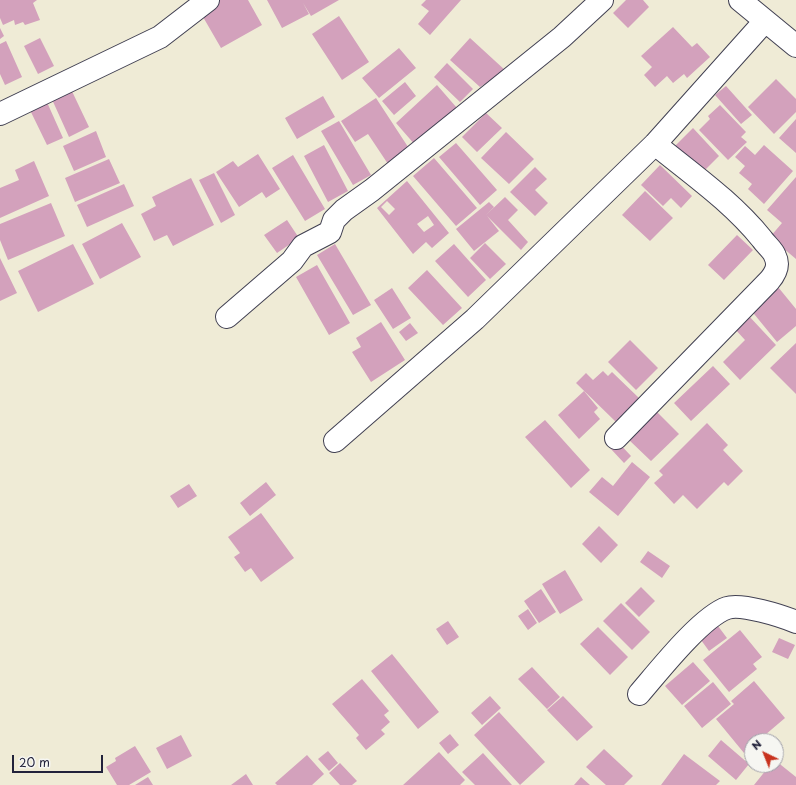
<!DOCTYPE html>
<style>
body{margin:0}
#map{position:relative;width:796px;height:785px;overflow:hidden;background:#efebd6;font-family:"Playpen Sans",sans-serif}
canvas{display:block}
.north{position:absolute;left:744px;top:733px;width:40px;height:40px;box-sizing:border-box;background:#f6f6f2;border:1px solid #a1a1a9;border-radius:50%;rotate:317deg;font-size:11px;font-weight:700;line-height:16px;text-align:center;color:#22223b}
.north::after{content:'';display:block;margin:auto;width:14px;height:18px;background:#c8321e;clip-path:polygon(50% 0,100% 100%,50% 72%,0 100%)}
.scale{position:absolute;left:12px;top:755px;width:91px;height:18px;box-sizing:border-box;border:2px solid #22223b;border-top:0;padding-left:5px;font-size:12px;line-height:14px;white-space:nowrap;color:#22223b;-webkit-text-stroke:3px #f6f6f2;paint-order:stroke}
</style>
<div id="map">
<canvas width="796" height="785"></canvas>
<div class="north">N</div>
<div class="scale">20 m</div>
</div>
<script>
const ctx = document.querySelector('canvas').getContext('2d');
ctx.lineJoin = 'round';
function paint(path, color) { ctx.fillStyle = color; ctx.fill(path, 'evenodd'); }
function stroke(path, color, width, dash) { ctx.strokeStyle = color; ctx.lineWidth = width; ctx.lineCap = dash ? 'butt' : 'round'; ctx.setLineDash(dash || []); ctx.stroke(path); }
paint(new Path2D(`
 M0,0H37L33,3L40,20L25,25L23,22L15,25L14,20L3,25L0,18Z
 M217,0H248L262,25L221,48L199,10Z
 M267,0H339L311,16L303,3L309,14L282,28Z
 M426,0H461L430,35L418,24L429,11L421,5Z
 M626,0H643L649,7L628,28L613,13Z
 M339,16L369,62L342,80L312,34Z
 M673,27L692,47L697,43L710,57L687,78L684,74L673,83L667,76L655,87L644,75L652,67L641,56Z
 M0,28L4,36L0,39Z
 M40,38L54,66L38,74L24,46Z
 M470,38L506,71L480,87L450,60Z
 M6,41L22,77L5,85L0,74V44Z
 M399,48L416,68L379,98L362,78Z
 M447,63L473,89L460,102L434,77Z
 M776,79L796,99V112L774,134L748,107Z
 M405,82L416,96L394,115L382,101Z
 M69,85L89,127L69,137L50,95Z
 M437,85L457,108L416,146L396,123Z
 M726,86L752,115L741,124L715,95Z
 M323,96L335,117L297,139L285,118Z
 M376,98L412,153L390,167L368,134L355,142L341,121Z
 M46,100L63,138L47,145L29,108Z
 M720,105L746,132L741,137L747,142L728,160L699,130L710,119L708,116Z
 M486,113L502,128L477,152L462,137Z
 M796,119V153L779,138Z
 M339,121L371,175L353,185L321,131Z
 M693,128L719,156L700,175L673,148Z
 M96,131L106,157L74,171L63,146Z
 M506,132L534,159L509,184L481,158Z
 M456,143L497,190L480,205L439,157Z
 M324,145L348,191L328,202L304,156Z
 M764,145L793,171L764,204L748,189L752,184L739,173L745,166L735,157L745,146L755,155Z
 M258,154L280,189L266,198L262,192L239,207L216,172L233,161L238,167Z
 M293,155L325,209L305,221L272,168Z
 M434,158L477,208L456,226L413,176Z
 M109,159L120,183L75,202L65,178Z
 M34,161L49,196L0,218V188L19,180L15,170Z
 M660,165L692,196L681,208L671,198L663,206L641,185Z
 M535,167L547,179L535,190L548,203L535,216L510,192Z
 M214,173L235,215L221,223L199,180Z
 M796,177V259L770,237L782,223L767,210Z
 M191,178L214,225L173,246L167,235L154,241L141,214L156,206L152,197Z
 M407,181L449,233L432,248L426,242L413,254L377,208ZM387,201L395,209L389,215L381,207ZM428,216L434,225L424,232L417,224Z
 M124,184L134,206L87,227L77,205Z
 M645,191L673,218L650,241L622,215Z
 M505,197L518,210L508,220L528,242L521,250L487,216L499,231L474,251L456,229L489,202L494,207L486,215Z
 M51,203L65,236L8,260L0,240V224Z
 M287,220L299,238L277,253L264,235Z
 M122,223L141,257L100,279L82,244Z
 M737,235L753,250L724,280L708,265Z
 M485,243L506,264L490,279L470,258Z
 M73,244L94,284L38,312L18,271Z
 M335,244L371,305L353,315L317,255Z
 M454,244L486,280L468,297L435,261Z
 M0,258L17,293L0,301Z
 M317,265L350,323L329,335L296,277Z
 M427,270L462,308L443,325L408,288Z
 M778,287L796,309V326L777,342L750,309Z
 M392,288L411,318L393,329L374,300Z
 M748,315L776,345L740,380L723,362L745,340L734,328Z
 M381,322L405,360L371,382L352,352L361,347L356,338Z
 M410,323L418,333L406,341L399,332Z
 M630,340L658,368L636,390L608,362Z
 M796,343V394L770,368Z
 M713,366L730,384L691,421L674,403Z
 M603,371L608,376L612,372L639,398L616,422L576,383L586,373L593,380Z
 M584,391L598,408L594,412L600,419L579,439L558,415Z
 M657,412L679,434L651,461L629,440Z
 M545,420L590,470L571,488L525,437Z
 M707,423L728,445L723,450L743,471L728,486L724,482L697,509L683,495L674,504L654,483L663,475L659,471Z
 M617,441L631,456L624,463L610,448Z
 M632,462L650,477L618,516L589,492L602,477L613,486Z
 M266,482L276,495L250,516L240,503Z
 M189,484L197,496L178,508L170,496Z
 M261,513L294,558L261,582L251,568L245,572L234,557L240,553L228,537Z
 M599,526L618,545L601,563L582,544Z
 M648,551L670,566L662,578L640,562Z
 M565,570L583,600L560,614L542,584Z
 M641,587L655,601L639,617L625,603Z
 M541,589L556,612L539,623L524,601Z
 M621,603L650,632L632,650L603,621Z
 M528,609L537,623L528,630L518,616Z
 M448,621L459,637L447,645L436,629Z
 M718,626L727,638L709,651L701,640Z
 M598,627L628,657L610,675L580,644Z
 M740,630L762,657L753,664L757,669L729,692L703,660Z
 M779,638L795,645L788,659L772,652Z
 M392,654L439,712L418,729L371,671Z
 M693,662L710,681L682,705L665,686Z
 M532,667L560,697L547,709L518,679Z
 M362,679L389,711L384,715L390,722L381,730L385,734L366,750L356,738L359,735L332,704Z
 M754,681L785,718L758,741H752V746L744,753L716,719L734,704L731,701Z
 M713,682L731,704L702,728L684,706Z
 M490,696L501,708L482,725L471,713Z
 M563,696L593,727L577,741L547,710Z
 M499,712L545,762L520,785L474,735Z
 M450,734L459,745L448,754L439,743Z
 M181,735L192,756L167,769L156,748Z
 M721,740L749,764L736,780L708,756Z
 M135,746L151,772L129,785H117L106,767L116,761L115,758Z
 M604,749L633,776L624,785H606L586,767Z
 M328,751L338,763L329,771L318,759Z
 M439,752L465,780L460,785H403Z
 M483,753L512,785H475L462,772Z
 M684,754L720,781L716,785H661Z
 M307,755L324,774L312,785H277L275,783Z
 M776,761L796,777V785H754L770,765H776Z
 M340,763L357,781L352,785H340L329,773Z
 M246,774L253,785H231Z
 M148,777L153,785H135Z
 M581,777L590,785H574Z`), '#d3a1bc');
const minor = new Path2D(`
 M740,0L796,46
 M0,114L160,37L208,0
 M227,317L292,261L303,246L330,232L334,220L344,210L372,190L562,37L602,0
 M616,438L769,281C775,274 780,266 775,256C773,250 766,245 762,239C731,201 693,175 655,144
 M335,441L475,319L655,144L765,21
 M639,694C658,672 701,617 727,608C741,603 782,616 796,622`);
stroke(minor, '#414052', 24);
stroke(minor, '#fff', 22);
</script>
